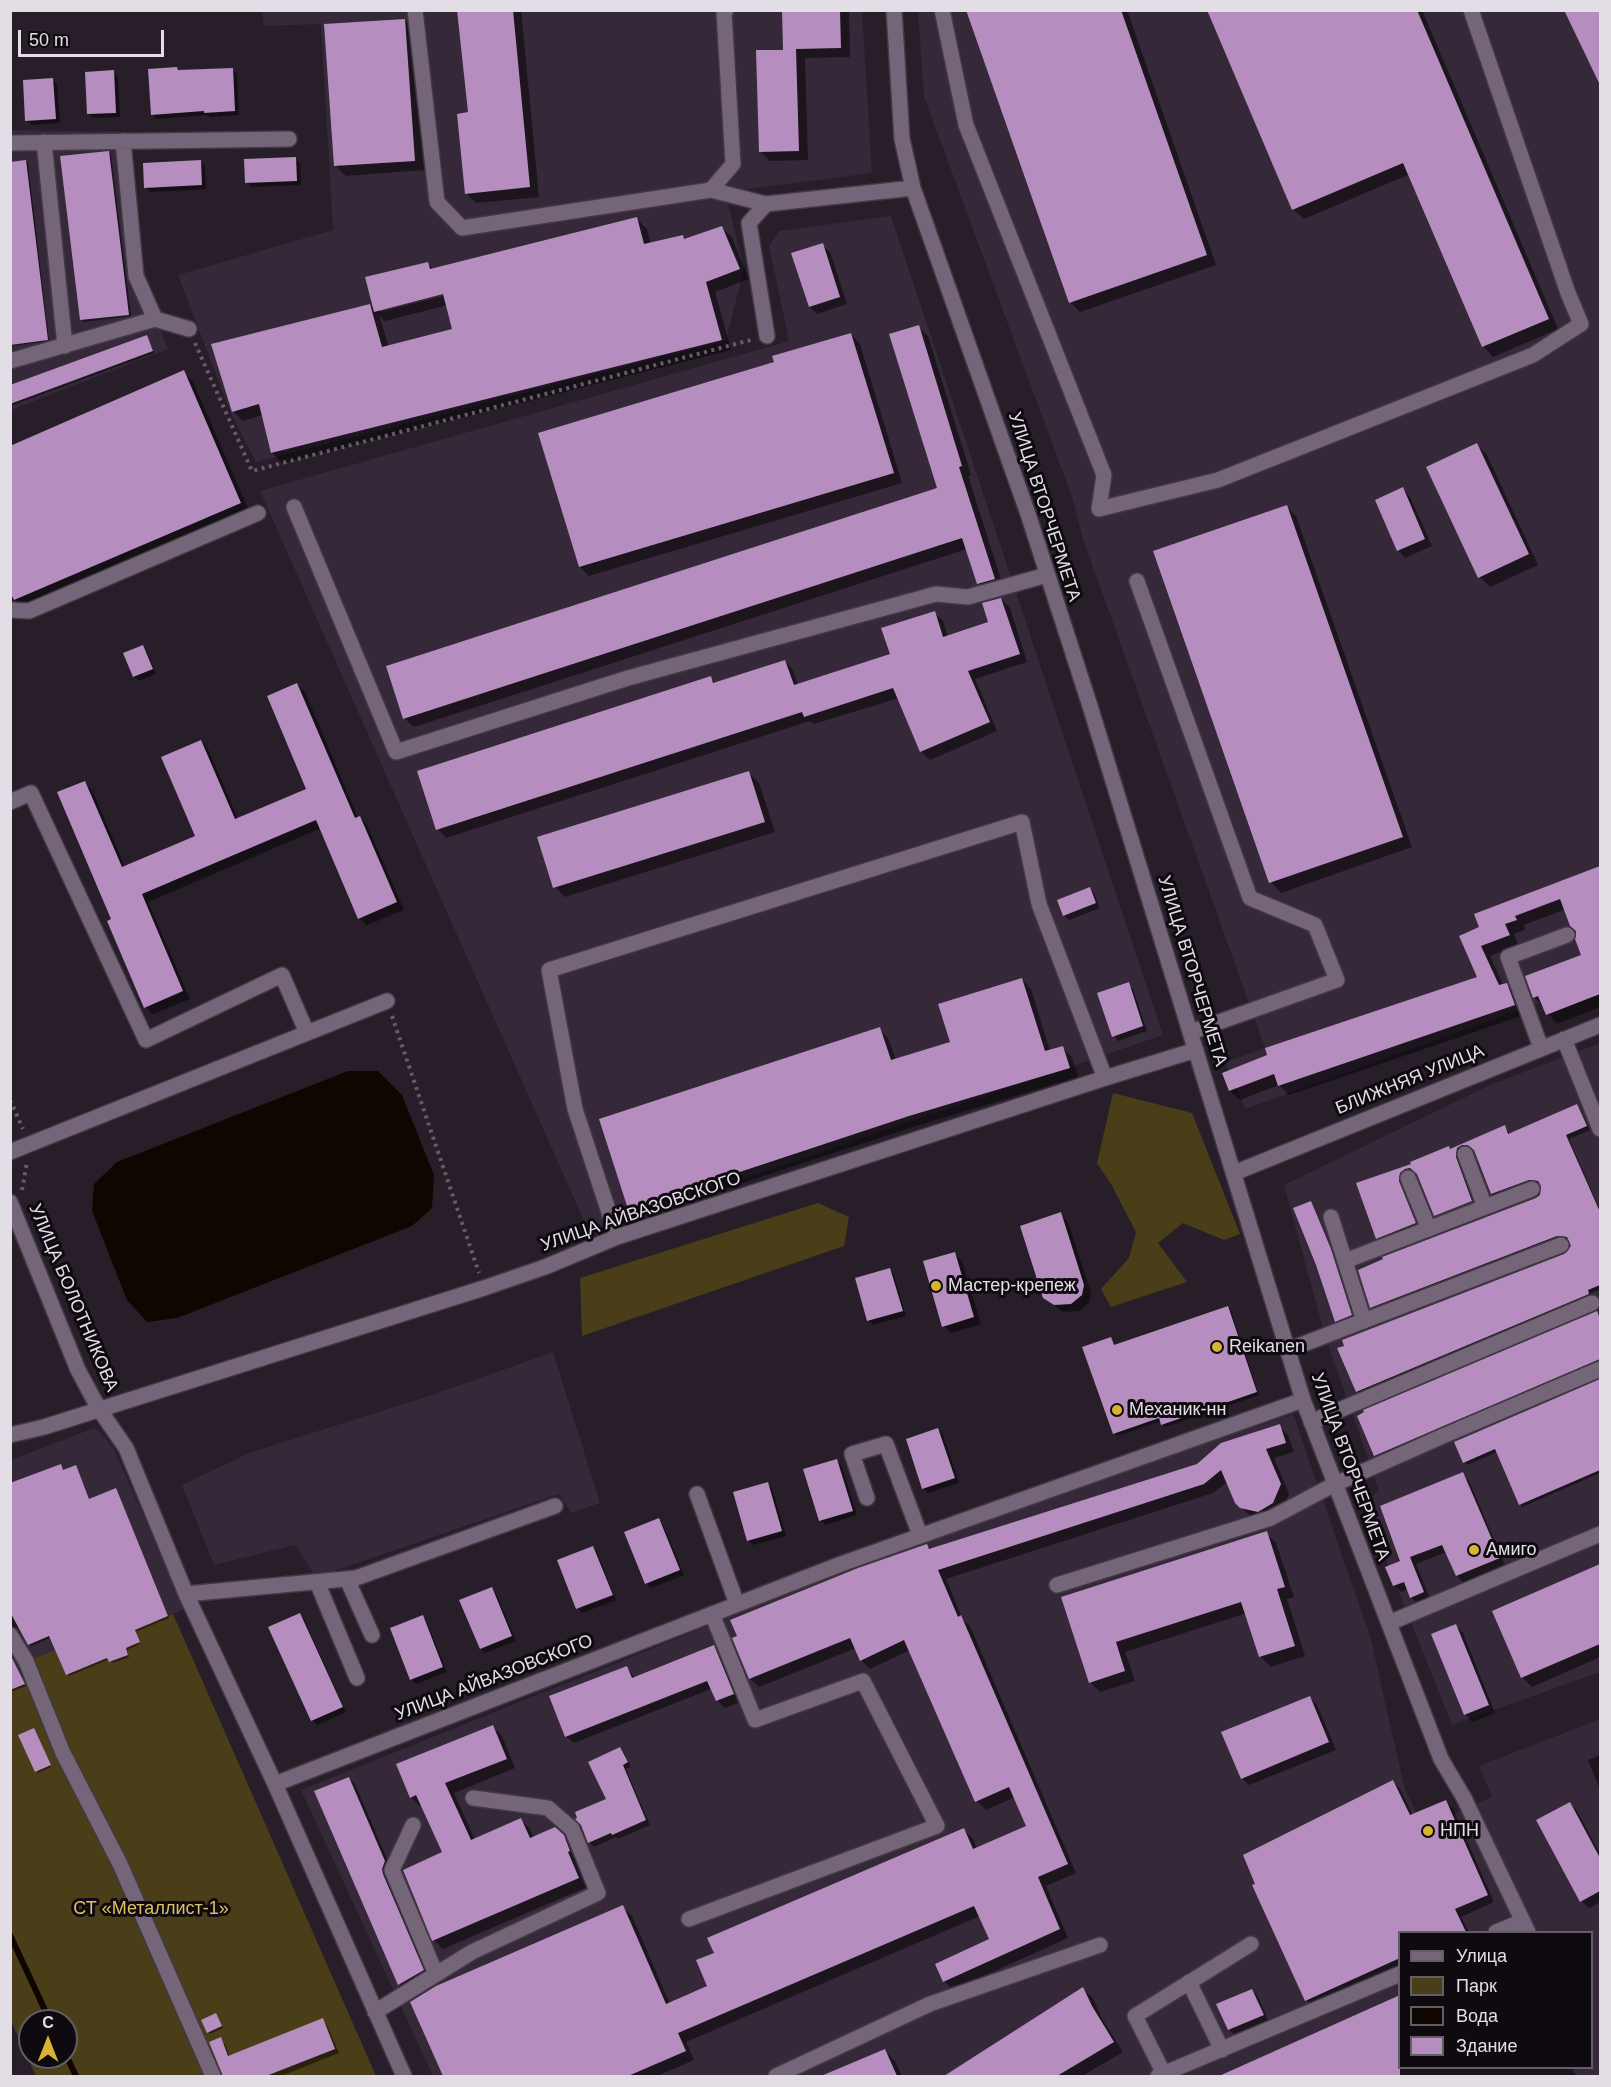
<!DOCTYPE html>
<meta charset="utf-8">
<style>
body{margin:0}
#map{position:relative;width:1611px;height:2087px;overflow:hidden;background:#271e2a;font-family:Arial,sans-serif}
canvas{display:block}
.frame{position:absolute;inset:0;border:12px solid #e3dde5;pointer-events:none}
.legend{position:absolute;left:1398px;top:1931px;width:195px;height:138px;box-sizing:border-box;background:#0e0a0f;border:2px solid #635e65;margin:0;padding:8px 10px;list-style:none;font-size:18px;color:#e3dde5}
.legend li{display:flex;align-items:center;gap:12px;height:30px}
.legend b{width:30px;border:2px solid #635e65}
.north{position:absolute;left:18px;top:2009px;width:60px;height:60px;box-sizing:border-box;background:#0e0a0f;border:2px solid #635e65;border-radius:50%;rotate:0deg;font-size:16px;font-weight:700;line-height:24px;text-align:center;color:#e3dde5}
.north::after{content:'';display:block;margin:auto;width:21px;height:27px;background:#d9b334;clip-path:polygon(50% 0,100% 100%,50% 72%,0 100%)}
.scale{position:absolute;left:18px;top:30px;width:146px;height:27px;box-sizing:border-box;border:3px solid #e3dde5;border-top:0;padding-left:8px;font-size:18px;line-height:21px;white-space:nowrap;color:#e3dde5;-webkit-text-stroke:4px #0e0a0f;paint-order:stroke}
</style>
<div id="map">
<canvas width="1611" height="2087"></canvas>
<div class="frame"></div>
<ul class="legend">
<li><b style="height:8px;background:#756579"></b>Улица</li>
<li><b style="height:16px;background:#4a3e19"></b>Парк</li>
<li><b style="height:16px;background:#0f0600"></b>Вода</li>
<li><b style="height:16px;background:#b58ebf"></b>Здание</li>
</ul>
<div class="north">С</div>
<div class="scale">50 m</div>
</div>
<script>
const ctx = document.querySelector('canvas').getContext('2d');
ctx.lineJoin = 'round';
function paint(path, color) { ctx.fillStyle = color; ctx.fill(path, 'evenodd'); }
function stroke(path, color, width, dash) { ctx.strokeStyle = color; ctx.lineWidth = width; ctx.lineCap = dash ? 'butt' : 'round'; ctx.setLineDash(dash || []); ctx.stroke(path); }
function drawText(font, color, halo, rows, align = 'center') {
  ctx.font = font + ' Arial,sans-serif'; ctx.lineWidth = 6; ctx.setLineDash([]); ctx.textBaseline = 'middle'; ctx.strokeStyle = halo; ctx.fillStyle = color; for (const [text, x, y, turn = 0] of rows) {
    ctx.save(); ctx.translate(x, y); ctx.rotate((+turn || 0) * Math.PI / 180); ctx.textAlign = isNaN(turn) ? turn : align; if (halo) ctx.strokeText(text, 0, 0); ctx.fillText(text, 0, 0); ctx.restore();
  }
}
paint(new Path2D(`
 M262,11H862L872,173L725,192L744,268L726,341L256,462L231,414L178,275L333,230L321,24L264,26Z
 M918,11H1600V981L1245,1109L1225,1062L1265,1048L1083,539L1072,497L924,97Z
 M11,130L126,132L141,279L168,349L11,410Z
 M891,216L1163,1035L589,1232L260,491L789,341L769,246L779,231Z
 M1600,1043V1672L1452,1725L1364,1505L1379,1490L1325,1336L1284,1185L1490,1085Z
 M553,1352L600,1503L571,1513L559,1494L316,1577L295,1545L214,1565L182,1485L249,1453L432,1395Z
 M1293,1414L1371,1639L1404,1786L1423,1828L1492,1797L1479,1766L1600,1719V2076H433L301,1790L932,1536ZM1400,1932H1592V2068H1400Z
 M94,1428L100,1432L114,1449L184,1609L135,1630L140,1642L128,1655L109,1662L108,1658L29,1682L11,1690V1460Z`), '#352838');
paint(new Path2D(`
 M1113,1093L1192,1113L1240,1234L1224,1240L1183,1223L1158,1243L1187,1282L1111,1307L1101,1289L1129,1258L1136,1232L1111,1184L1097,1163Z
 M818,1203L849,1217L844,1246L582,1336L580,1278Z
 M173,1614L376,2076H36L11,2021L10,1690L29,1682L21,1664L55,1650L65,1672L107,1658L110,1662L128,1655L126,1648L139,1642L134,1630ZM30,2021H66V2057H30Z`), '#4a3e19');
paint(new Path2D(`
 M348,1071H378L402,1095L434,1175L432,1208L412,1226L177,1318L147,1322L127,1300L92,1211L94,1184L117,1162Z`), '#0f0600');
paint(new Path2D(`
 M458,10H521L539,197L476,203L466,193L470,114Z
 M783,10H849L850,57L805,58L808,160L770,161L761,152L784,51Z
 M968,10H1127L1216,265L1080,312L1070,302Z
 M1208,10H1422L1558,329L1493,357L1483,346L1410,174L1304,219L1293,209Z
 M1566,10H1600V76L1595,71Z
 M405,20L415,30L425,170L346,176L336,166Z
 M177,68L180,72L232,69L237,74L239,115L210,117L208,115L157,119L152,114Z
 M113,72L118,77L120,117L93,118L89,113Z
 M52,79L57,84L60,123L32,125L27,120Z
 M109,153L111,155L131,316L84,322L82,320Z
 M295,159L300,163L301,185L252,187L247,182Z
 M26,161L28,163L49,341L10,346V163Z
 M200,162L205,166L206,189L150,192L145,187Z
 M637,219L647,229L651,244L682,236L686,240L722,228L732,238L749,279L715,292L731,350L282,463L272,453L263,415L243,421L233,411L370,306L376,312L367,278L427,263L433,269ZM450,291L451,294L380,312V309ZM448,305L454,330L389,347L379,315L385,321Z
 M822,245L830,252L847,304L817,314L810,307Z
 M918,327L928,336L971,475L968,476L1004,589L988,593L979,583L967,549L414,727L404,718L939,489Z
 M851,334L860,344L902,483L589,576L580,567L540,434L776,363Z
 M148,338L154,353L10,406V387Z
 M183,372L193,382L250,513L26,610L15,600L10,588Z
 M1477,445L1487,455L1538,565L1490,587L1480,577Z
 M1403,489L1410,497L1432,546L1405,558L1398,550Z
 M1286,506L1296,516L1412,847L1281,893L1271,882L1155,552Z
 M1001,599L1010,608L1027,662L975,679L997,731L930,760L921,751L899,698L814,724L810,721L446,838L438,829L711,678L716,683L785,661L793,670L798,685L892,655L934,613L943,621L948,637L990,623Z
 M143,647L147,652L156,674L139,681L134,677L125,654Z
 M297,684L305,692L358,818L360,817L367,825L404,910L367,925L359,918L321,828L148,902L190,999L153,1014L146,1007L113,920L84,782L92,790L125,867L197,837L201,741L208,749L238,819L308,789Z
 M749,773L759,783L775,832L565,897L555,887Z
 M1600,868V1007L1557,1024L1534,997L1583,956L1577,931L1566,909L1524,925L1525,930L1514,934L1518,945L1490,956L1503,985H1507L1516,994L1524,1015L1289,1095L1279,1085L1240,1100L1230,1091L1224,1074L1479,978L1481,928L1476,915Z
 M1090,889L1094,893L1100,908L1069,920L1064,915Z
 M1022,979L1031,989L1050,1051L1062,1047L1072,1057L1078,1077L919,1125L639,1217L630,1208L879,1029L888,1038L896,1060L952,1043Z
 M1128,984L1133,989L1147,1031L1118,1041L1114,1036Z
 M1577,1106L1590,1130L1569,1139L1600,1210V1289L1590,1294L1592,1297L1361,1395L1357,1392L1339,1349L1565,1255L1572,1246L1569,1240L1562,1239L1375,1311L1371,1307L1536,1199L1541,1195L1542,1184L1533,1183L1495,1197L1492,1194L1476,1150L1472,1147L1466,1148L1460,1152L1459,1161L1473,1200L1435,1214L1419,1174L1415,1171L1409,1172L1403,1176L1402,1186L1418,1227L1380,1241L1377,1238L1358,1184L1451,1150L1505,1127L1510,1135Z
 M1311,1202L1332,1252L1353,1317L1338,1323Z
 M1474,1203L1475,1205L1439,1219L1437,1217Z
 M1060,1214L1068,1222L1091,1293L1089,1303L1079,1311L1063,1312L1044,1298Z
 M954,1253L962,1261L981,1324L951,1333L944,1326Z
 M890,1270L894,1275L906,1316L873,1325L869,1320Z
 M1228,1308L1231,1311L1259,1395L1165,1427L1161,1421L1117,1436L1114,1433L1110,1339L1115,1346Z
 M1596,1313L1600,1319V1362L1378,1457L1375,1455Z
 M1600,1381V1473L1522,1507L1497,1452L1467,1465L1465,1462L1456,1443Z
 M1279,1426L1288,1435L1294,1452L1274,1458L1289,1494L1282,1512L1268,1520L1251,1516L1246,1512L1236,1502L1227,1482L1213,1493L946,1579L963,1620L970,1626L1076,1873L1046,1886L1068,1938L953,1990L944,1981L991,1939L980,1916L686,2042L694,2060L657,2076H445L412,2002L622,1907L632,1916L670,2004L709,1987L964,1830L973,1839L977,1849L1028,1827L1015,1797L986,1810L977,1801L910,1650L870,1669L861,1660L856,1648L759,1687L750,1678L927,1546L932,1550L1198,1465Z
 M938,1430L943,1435L959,1483L928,1493L923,1488Z
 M837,1461L841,1465L857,1515L825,1525L821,1520Z
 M61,1466L64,1471L77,1469L90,1501L117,1492L169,1618L135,1632L140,1644L127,1650L129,1657L113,1663L110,1659L69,1676L52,1637L31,1646L18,1628L10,1627V1485Z
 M1462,1474L1469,1481L1505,1565L1464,1583L1457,1576L1447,1552L1416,1564L1430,1599L1418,1604L1411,1597L1408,1589L1401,1592L1394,1585L1402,1561Z
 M767,1483L772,1488L786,1536L753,1545L749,1541L735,1493Z
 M659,1520L663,1525L684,1575L651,1588L646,1583L626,1533Z
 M1266,1533L1276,1543L1294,1597L1287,1599L1305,1656L1271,1667L1260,1656L1247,1613L1125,1652L1135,1681L1100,1692L1090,1682L1063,1598Z
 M593,1547L597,1552L616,1600L582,1613L578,1608L559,1560Z
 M1600,1565V1657L1532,1687L1522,1677L1494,1612Z
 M491,1588L496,1593L516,1641L485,1653L481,1649Z
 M299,1615L304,1619L346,1712L317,1725L313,1720Z
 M423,1617L427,1622L447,1672L416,1684L411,1679Z
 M1456,1626L1463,1633L1495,1713L1472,1722L1465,1714Z
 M714,1647L721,1654L740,1702L725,1708L717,1700L711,1689L574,1743L566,1736L627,1668L635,1678Z
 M10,1655L26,1686L10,1692Z
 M1310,1698L1317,1705L1336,1750L1249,1785L1242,1778Z
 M493,1727L502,1736L515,1768L454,1793L475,1840L521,1820L530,1829L534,1838L563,1836L573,1846L578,1860L576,1861L587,1887L443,1949L434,1940L444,1853L422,1805L420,1806L411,1797Z
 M35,1732L51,1767L38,1773L37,1771Z
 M620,1749L624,1753L631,1767L626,1769L650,1825L618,1839L616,1837L594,1847L589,1842L608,1800Z
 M1600,1755V1790L1588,1760Z
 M349,1778L355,1784L391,1868L388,1876L389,1881L429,1977L406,1990L400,1984L316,1792Z
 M1393,1782L1400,1789L1413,1816L1445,1801L1453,1809L1494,1902L1461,1917L1469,1932H1400V1969L1314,2007L1306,2000Z
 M1569,1803L1577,1811L1600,1854V1902L1589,1908L1581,1901Z
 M1083,1989L1093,1998L1101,2017L1123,2052L1082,2076H946Z
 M1252,1990L1257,1995L1268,2020L1234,2034L1229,2030Z
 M1400,1997V2068H1572L1576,2076H1223Z
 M216,2014L223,2028L210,2034L208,2032Z
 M322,2020L327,2025L339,2053L281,2076H223L220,2039L225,2044L230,2057Z
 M885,2051L895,2061L902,2076H825Z`), '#0007');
stroke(new Path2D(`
 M10,1935L50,2021
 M66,2055L76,2076`), '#0f0600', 6);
paint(new Path2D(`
 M457,10H513L530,187L465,194L457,114L468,112Z
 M782,10H840L841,48L796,49L799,151L759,152L756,50H783Z
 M966,10H1121L1207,255L1069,303Z
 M1207,10H1417L1549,319L1482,347L1403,163L1292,210Z
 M1564,10H1600V85Z
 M405,19L415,161L334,166L324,24Z
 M177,67L178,70L233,68L235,111L204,113V111L151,115L148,69Z
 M114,70L116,113L87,114L85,72Z
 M53,78L56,119L25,121L23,80Z
 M109,151L129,315L80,320L60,156Z
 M296,157L297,181L245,183L244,159Z
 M26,160L48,340L10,345V162Z
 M201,160L202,185L144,188L143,163Z
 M637,217L644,244L683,235L684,239L722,226L740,269L706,282L722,340L271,453L259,404L232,412L211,344L370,304L382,347L452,329L443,294L374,312L365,277L428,262L430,269Z
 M823,243L840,297L809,307L791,253Z
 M919,325L962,466L959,467L995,579L977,584L962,538L403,719L386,666L937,488L889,334Z
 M851,333L894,473L579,567L538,433L774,362L772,356Z
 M147,335L153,351L10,404V385Z
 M184,370L241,503L14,600L10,592V446Z
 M1477,443L1529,554L1478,578L1426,467Z
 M1403,487L1425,539L1397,551L1375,500Z
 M1287,505L1403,837L1269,883L1153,551Z
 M1001,598L1020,654L968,671L990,722L920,752L893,688L804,717L802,712L436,830L417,771L711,676L713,683L785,660L794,685L890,654L881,628L935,611L943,637L988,622L982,603Z
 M143,645L153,669L133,677L123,653Z
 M297,683L355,818L360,816L397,902L358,919L316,820L142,894L183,991L144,1008L107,921L111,919L57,792L85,781L122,867L195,836L161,757L201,740L235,819L306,789L267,696Z
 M749,771L765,822L553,888L537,837Z
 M1600,866V994L1546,1015L1538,996L1533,998L1525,976L1581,955L1575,939L1576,931L1570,926L1560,899L1515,916L1517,920L1505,924L1510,935L1481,946L1499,985L1507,983L1515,1005L1278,1086L1274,1074L1229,1091L1222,1073L1267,1055L1265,1048L1477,977L1459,936L1479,927L1474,914Z
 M1090,887L1096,903L1063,916L1057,900Z
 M1022,978L1045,1051L1063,1046L1070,1068L909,1116L628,1209L599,1119L880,1027L891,1060L950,1042L938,1004Z
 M1129,982L1143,1026L1112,1037L1097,993Z
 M1577,1104L1587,1126L1566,1135L1600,1212V1285L1588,1290L1589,1294L1356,1392L1337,1348L1344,1346L1342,1340L1564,1254L1571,1246L1567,1237L1557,1236L1370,1308L1358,1270L1383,1259L1382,1257L1536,1198L1540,1195L1541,1186L1538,1181L1529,1180L1491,1194L1474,1150L1467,1145H1462L1457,1148L1456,1157L1472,1201L1434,1216L1417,1174L1410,1168L1405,1169L1400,1173L1399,1181L1416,1223L1376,1239L1356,1183L1411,1164L1410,1162L1449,1146L1450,1149L1505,1125L1508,1134Z
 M1311,1201L1331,1249L1352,1315L1335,1322L1316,1265L1293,1208Z
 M1061,1212L1084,1285L1082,1295L1071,1304L1054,1305L1043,1298L1020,1226Z
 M955,1252L974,1317L942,1327L923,1261Z
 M890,1268L903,1311L867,1321L855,1278Z
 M1228,1306L1257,1392L1161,1425L1159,1418L1113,1434L1082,1347L1111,1337L1114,1345Z
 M1597,1311L1600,1319V1359L1374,1456L1357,1416L1364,1412L1363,1410Z
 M1600,1379V1470L1519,1505L1495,1449L1463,1463L1454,1442Z
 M1280,1424L1286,1443L1266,1449L1281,1484L1273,1503L1258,1512L1240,1508L1235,1503L1221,1470L1204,1484L938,1570L958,1617L961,1615L1068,1864L1038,1877L1060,1929L943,1982L935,1964L989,1939L974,1906L678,2033L686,2051L628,2076H443L410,2002L436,1986L623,1905L666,2004L707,1986L696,1960L714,1953L707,1938L964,1828L973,1849L1026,1826L1009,1787L975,1802L904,1640L860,1661L850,1638L749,1679L732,1638L737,1636L730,1620L858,1568L927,1544L929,1549L1197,1464L1221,1443Z
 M938,1428L955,1478L922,1489L906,1439Z
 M837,1459L853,1511L819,1521L803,1469Z
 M61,1464L63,1470L76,1465L89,1499L116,1488L168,1616L135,1630L140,1642L126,1648L128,1655L109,1662L107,1658L66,1675L49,1636L28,1645L10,1612V1483Z
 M1463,1472L1500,1558L1456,1576L1442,1545L1410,1557L1424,1592L1410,1598L1404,1582L1393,1586L1385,1567L1400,1561L1380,1506Z
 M768,1482L782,1531L747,1541L733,1492Z
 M659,1518L680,1570L645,1584L624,1532Z
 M1267,1531L1285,1587L1277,1589L1295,1646L1259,1657L1241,1602L1116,1642L1125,1671L1089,1683L1061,1597Z
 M593,1546L613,1595L576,1609L557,1560Z
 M1600,1564V1644L1521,1678L1492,1611Z
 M492,1587L512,1636L480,1649L459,1600Z
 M300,1613L343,1707L311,1721L268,1627Z
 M423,1615L443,1667L410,1680L390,1628Z
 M1456,1624L1489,1705L1464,1715L1431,1634Z
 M714,1645L734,1694L716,1701L707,1681L565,1737L549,1696L627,1666L632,1678Z
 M10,1654L25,1684L10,1690Z
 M1310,1696L1329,1742L1241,1779L1221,1732Z
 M493,1725L507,1759L445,1783L471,1840L521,1818L530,1838L555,1827L564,1835L570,1851L568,1852L579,1878L432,1941L403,1870L442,1852L416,1795L410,1798L396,1764Z
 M34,1728L51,1765L35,1772L18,1735Z
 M620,1747L628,1762L623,1765L646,1820L612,1835L611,1833L588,1843L581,1825L575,1819L577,1818L575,1812L606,1799L588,1762Z
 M349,1777L385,1861L382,1869L383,1874L424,1970L398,1985L314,1791Z
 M1393,1780L1410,1815L1446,1800L1488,1895L1455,1909L1466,1932H1400V1958L1305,2001L1252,1885L1255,1884L1243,1855Z
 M1570,1802L1600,1858V1891L1580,1902L1536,1820Z
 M1083,1987L1092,2006L1114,2042L1057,2076H944Z
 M1252,1989L1264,2015L1228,2030L1216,2004Z
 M1400,1995V2076H1219Z
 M216,2013L222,2026L207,2033L201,2020Z
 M323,2018L335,2049L266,2076H223L209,2042L221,2037L228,2056Z
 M885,2049L897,2076H821Z`), '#b58ebf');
const minor = new Path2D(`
 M415,10L437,202L462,228L711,190L766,204
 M894,10L902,139L913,188L1028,514L1090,706L1303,1400L1441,1759L1464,1798L1528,1932
 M942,10L966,125L1104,475L1099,509L1218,480L1533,355L1581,324L1568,293L1471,10
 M123,141L136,276L155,319
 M44,142L65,346
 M10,143L289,139
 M711,190L733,164L724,12L726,10
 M767,336L749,223L766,204L913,188
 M10,361L155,319L189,329
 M294,507L396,752L628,678L936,594L968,597L1047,575
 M1137,581L1250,898L1315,925L1337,980L1191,1032
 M10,610L29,611L258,513
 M10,802L31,793L146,1040L282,975L307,1033
 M1564,1039L1600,1129
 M1541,1048L1508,957L1567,935
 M10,1152L387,1001
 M1465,1154L1485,1207
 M1234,1173L1600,1025
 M1408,1178L1429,1229
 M10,1202L78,1370L99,1409L126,1448L186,1594L275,1784L404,2076
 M1331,1217L1364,1321
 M617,1237L575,1109L549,970L1022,822L1039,904L1105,1078
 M1345,1261L1532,1189
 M1288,1350L1561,1245
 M1311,1422L1592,1303
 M10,1435L44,1427L484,1288L545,1267L617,1237L1105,1078L1196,1050
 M697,1494L737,1604
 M867,1498L852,1454L886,1444L920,1535
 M347,1579L372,1635
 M317,1582L357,1678
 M1057,1585L1271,1518L1335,1484L1443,1436L1600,1369
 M186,1594L356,1578L555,1506
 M1389,1623L1600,1534
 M10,1635L26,1661L63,1753L120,1864L213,2076
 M275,1784L841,1564L1303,1400
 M413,1825L392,1870L436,1974
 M689,1919L937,1826L863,1681L755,1720L712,1614
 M1496,1932L1523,1921
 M1189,1982L1222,2050
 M375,2012L472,1952L598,1893L572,1829L548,1808L473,1798
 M1164,2074L1135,2016L1251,1944
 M776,2076L930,2004L1100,1945
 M1158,2076L1400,1974`);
stroke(minor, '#413944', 18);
stroke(new Path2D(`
 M195,343L252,471L751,340
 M392,1016L479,1273
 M10,1100L23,1129
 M22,1190L27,1162`), '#655c67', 4, [3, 4.5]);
stroke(minor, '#756579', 15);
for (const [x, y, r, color] of [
 [936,1286,6,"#d9b334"],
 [1217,1347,6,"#d9b334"],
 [1117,1410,6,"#d9b334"],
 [1474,1550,6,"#d9b334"],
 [1428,1831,6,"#d9b334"]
]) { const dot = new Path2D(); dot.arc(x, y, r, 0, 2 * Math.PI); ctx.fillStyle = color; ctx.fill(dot); stroke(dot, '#0e0a0f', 2); }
drawText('18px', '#e3dde5', '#0e0a0f', [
 ["УЛИЦА ВТОРЧЕРМЕТА",1044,507,72],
 ["УЛИЦА ВТОРЧЕРМЕТА",1192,971,73],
 ["БЛИЖНЯЯ УЛИЦА",1410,1080,-22],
 ["УЛИЦА АЙВАЗОВСКОГО",641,1212,-19],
 ["УЛИЦА БОЛОТНИКОВА",73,1298,67],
 ["УЛИЦА ВТОРЧЕРМЕТА",1350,1467,70],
 ["УЛИЦА АЙВАЗОВСКОГО",494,1678,-21]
]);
drawText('18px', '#e3dde5', '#0e0a0f', [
 ["Мастер-крепеж",948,1286],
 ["Reikanen",1229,1347],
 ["Механик-нн",1129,1410],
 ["Амиго",1486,1550],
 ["НПН",1440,1831]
], 'left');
drawText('18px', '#ddc068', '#0e0a0f', [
 ["СТ «Металлист-1»",151,1909]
]);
</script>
